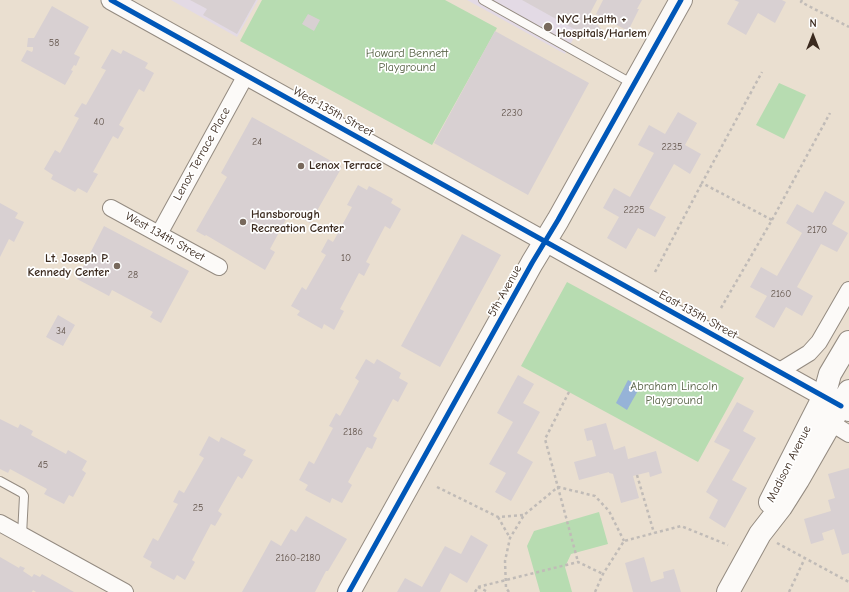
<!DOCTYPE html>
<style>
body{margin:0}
#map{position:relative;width:849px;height:592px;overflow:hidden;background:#eadfd0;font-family:"Comic Neue",sans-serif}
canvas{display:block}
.north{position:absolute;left:793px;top:16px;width:40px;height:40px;-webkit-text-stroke:3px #fff;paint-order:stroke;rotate:0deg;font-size:11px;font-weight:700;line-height:16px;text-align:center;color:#3b2a1e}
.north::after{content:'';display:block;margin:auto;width:14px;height:18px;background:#3b2a1e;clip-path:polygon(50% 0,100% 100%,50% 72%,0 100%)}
</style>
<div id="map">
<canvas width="849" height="592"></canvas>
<div class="north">N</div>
</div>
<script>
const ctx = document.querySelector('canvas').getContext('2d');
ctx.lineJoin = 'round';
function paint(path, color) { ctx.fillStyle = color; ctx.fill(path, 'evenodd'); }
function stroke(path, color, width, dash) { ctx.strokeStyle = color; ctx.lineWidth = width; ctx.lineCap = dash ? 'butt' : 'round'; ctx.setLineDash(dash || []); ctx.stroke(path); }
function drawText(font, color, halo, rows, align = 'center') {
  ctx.font = font + ' "Comic Neue",sans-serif'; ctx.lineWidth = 3.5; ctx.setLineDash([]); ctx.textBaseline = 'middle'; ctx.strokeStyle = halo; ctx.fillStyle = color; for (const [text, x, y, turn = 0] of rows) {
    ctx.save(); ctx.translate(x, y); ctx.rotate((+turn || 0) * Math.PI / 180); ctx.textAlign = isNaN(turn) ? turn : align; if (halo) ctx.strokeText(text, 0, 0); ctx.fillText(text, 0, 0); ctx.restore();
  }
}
paint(new Path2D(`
 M171,0H258L237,37Z
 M467,0H595L565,54Z`), '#e3dae5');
paint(new Path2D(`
 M262,0H445L497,28L432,145L240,41Z
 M779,83L806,95L784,139L756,125Z
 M567,282L744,378L698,462L521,366Z
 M599,512L608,544L571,554L565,567L572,592H540L527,546L534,531Z`), '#b7dcb1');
paint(new Path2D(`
 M628,380L640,387L627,410L616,403Z`), '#96b3d7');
paint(new Path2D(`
 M190,0H256L237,34L203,15L207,9Z
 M522,0H597L587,19L599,26V27L603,30L598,40L593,38L592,39Z
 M603,0H642L637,9H639L628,31L596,14Z
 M734,0H782L786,2L775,23L758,13L746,35L727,24L739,2Z
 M52,6L89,27L74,54L80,57L76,66L74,65L71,70L73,71L65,85L21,61L27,50L32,52L33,50V47H27L28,38H34Z
 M308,14L320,20L314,31L302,24Z
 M495,31L589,83L528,195L434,143Z
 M112,49L121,54L123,50L148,63L145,68L154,73L144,92L139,89L119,125L124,128L118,139L113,136L93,172L98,174L87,193L78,188L75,192L51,179L53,175L44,169L55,150L60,153L79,118L74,116L82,103L86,105L106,70L101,68Z
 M678,112L697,123L685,145L701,154L690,174L674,164L649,208L666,217L655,237L638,228L626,249L607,238L619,217L603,208L614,188L630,197L654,153L638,145L649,125L665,134Z
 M252,117L342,167L310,223L290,212L270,249L275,252L265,270L206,235L205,236L196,231L227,177L221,173Z
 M358,185L367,190L369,186L393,199L391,203L401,209L390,229L385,226L366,262L370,264L364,276L359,273L340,309L344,311L334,330L324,324L322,329L297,315L300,311L291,306L302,287L306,290L326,255L321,252L328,239L333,242L352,207L347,205Z
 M825,191L845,202L832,224L848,233L837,252L821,244L797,287L813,296L802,316L786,307L774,328L755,317L767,296L750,287L761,267L777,276L802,233L786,223L797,204L813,213Z
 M0,203L18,213L15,218L24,222L14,242L9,239L0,257Z
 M104,226L189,271L161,323L150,317L153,312L112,290L109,296L77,279Z
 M462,234L501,255L440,367L401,346Z
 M58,315L75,325L63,346L46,337Z
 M366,359L374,364L377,359L401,373L399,378L408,383L398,402L393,399L373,436L377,438L372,449L367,447L348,482L352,485L342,503L332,498L330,503L305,490L308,485L299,480L309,461L314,464L333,428L329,426L336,413L340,416L359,381L355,378Z
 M518,375L534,384L523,403L540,412L517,453L533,462L511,501L495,492L506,473L489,464L513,422L497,413Z
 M737,402L754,411L743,431L756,438L732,480L747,488L725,528L709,518L718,500L706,492L730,450L714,442Z
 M0,419L18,428L20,424L33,431L31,435L66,454L68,450L87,461L82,470L86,473L73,497L69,495L64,504L44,494L47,489L10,469L8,473L0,469Z
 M606,423L614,450L625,446L628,459L656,451L662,473L650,477L649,472L633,476L639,498L621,503L613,474L609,473V472L579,480L574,462L596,456L592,440L587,441L584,429Z
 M209,436L219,442L221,437L246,450L243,455L253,460L242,479L238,476L218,511L222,514L215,526L211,524L192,560L195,562L185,580L177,575L174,580L150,567L152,562L143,557L153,538L158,541L178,504L173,502L179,490L184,493L204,458L199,455Z
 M849,468V553L842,555L834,529L822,533L824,540L811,544L804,519L831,511L828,500L835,498L828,474Z
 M306,516L347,539L328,571H326L315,592H242L271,540L281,546L291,529L296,532Z
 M471,535L488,545L467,583L450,573L440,592H397L405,578L422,587L445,546L461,554Z
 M0,557L19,568L20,566L25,568L23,571L32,577L34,574L40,577L42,574L74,592H36L33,590L32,592H0Z
 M644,557L651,582L664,578L663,572L674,569L681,592H633L625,563Z`), '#d8d0d2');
const service = new Path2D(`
 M483,0L633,84
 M0,481L22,493L24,496L22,535`);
const minor = new Path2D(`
 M111,208L219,267
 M159,234L246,75
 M778,372L809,353L819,342L849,290
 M828,413L831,423L849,434
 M0,523L125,592`);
const tertiary = new Path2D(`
 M111,0L837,404`);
const secondary = new Path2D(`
 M770,502L824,396L830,374L849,342
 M349,592L532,263L558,220L681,0
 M728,592L760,534L781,507L798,480L849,391`);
const motorway = new Path2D(`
 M841,406L849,410`);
stroke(service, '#948b81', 10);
stroke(minor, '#948b81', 18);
stroke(tertiary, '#948b81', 21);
stroke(secondary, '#948b81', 24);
stroke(motorway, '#948b81', 24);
stroke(new Path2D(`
 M802,0L801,2L849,27
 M772,220L830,113
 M655,272L702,183
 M721,308L772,220L702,183L762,72
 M569,392L545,439L578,562
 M637,475L654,533
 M437,487L498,517L524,515
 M498,517L510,538
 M777,543L849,582
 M478,587L578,562L603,574
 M478,587L488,592
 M475,592L478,587
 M509,592L506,588L505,561L510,538L524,515L558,487L595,496L609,511L624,541
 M595,592L603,574L624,541L681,526L728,545
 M789,592L805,558`), '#c0bbb7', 2.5, [3, 3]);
stroke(service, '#fcfaf8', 8);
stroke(minor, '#fcfaf8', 16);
stroke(tertiary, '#fcfaf8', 19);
stroke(secondary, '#fcfaf8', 22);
stroke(motorway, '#fcfaf8', 22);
stroke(new Path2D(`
 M111,0L841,406
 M349,592L532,263L558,220L681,0`), '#0057b8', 5);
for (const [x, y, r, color] of [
 [548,27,5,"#78695c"],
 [301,166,4,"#78695c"],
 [243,222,4,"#78695c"],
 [117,266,4,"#78695c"]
]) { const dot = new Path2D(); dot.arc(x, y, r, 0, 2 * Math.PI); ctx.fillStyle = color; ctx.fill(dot); stroke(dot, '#fff', 1.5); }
drawText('10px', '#62544b', null, [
 ["58",54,43],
 ["2230",512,113],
 ["40",99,122],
 ["24",257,142],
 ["2235",672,147],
 ["2225",634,210],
 ["2170",817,230],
 ["10",346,258],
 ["28",133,275],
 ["2160",781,294],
 ["34",61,331],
 ["2186",353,432],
 ["45",43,465],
 ["25",198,508],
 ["2160-2180",298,558]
]);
drawText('bold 12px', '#3b2a1e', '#fff', [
 ["NYC Health +",557,20],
 ["Hospitals/Harlem",557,34],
 ["Lenox Terrace",309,166],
 ["Hansborough",251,215],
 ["Recreation Center",251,229],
 ["Lt. Joseph P.",109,259,"right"],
 ["Kennedy Center",109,273,"right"]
], 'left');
drawText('12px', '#545f42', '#fff', [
 ["Howard Bennett",407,54],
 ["Playground",407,68],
 ["Abraham Lincoln",674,387],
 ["Playground",674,401]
]);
drawText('12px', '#3b2a1e', '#fff', [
 ["West 135th Street",333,112,29],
 ["Lenox Terrace Place",202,154,-61],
 ["West 134th Street",165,237,29],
 ["5th Avenue",505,291,-61],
 ["East 135th Street",698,315,29],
 ["Madison Avenue",789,464,-63]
]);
</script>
